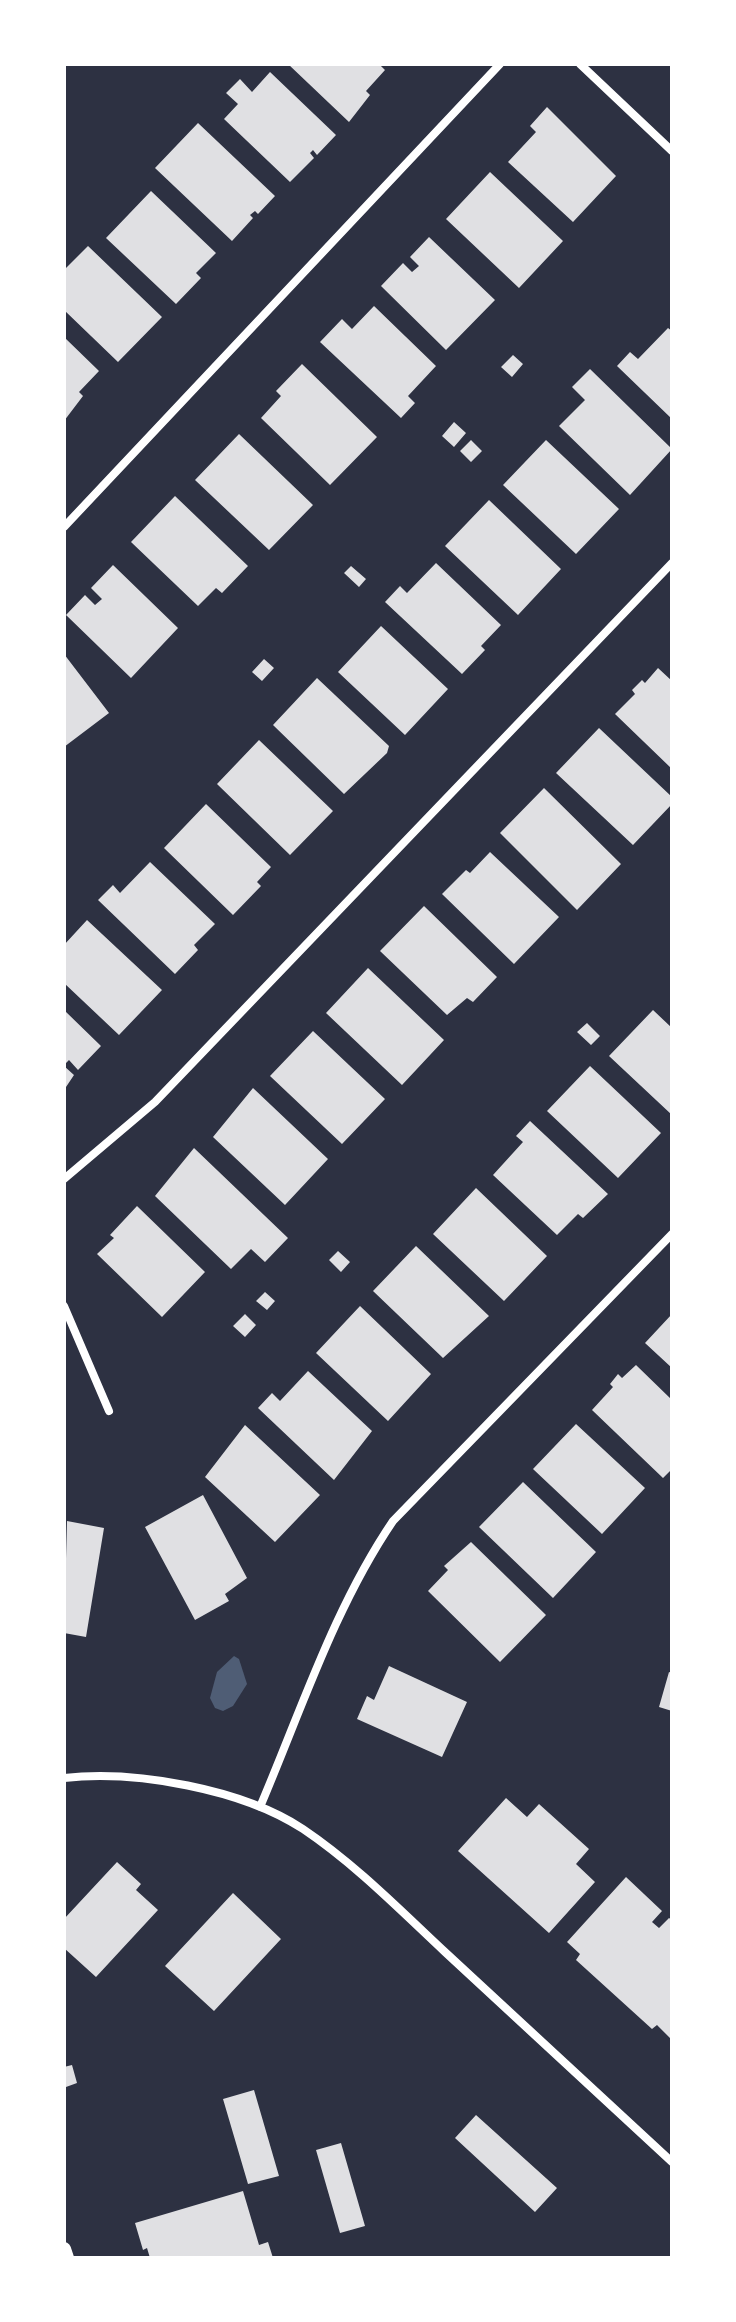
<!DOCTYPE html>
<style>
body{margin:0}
#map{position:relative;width:736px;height:2322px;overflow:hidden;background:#2d3142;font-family:"Source Sans 3",sans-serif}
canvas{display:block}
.frame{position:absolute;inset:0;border:66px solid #fff;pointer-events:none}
</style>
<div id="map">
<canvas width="736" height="2322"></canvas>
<div class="frame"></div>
</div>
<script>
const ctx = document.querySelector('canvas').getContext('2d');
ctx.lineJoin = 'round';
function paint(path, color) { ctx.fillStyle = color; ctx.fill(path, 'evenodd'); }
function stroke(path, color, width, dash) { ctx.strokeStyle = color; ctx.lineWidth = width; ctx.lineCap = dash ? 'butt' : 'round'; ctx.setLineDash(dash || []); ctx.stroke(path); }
paint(new Path2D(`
 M234,1656L239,1659L247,1684L233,1706L223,1711L215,1708L210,1698L217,1672Z`), '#4f5d75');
paint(new Path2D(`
 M288,64H379L385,70L366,91L370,95L349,122Z
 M270,72L336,135L317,155L313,150L310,153L314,158L290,182L224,119L238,104L226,93L240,79L252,92Z
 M547,107L616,176L573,222L508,162L536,132L530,126Z
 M198,123L275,196L258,214L255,211L250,215L253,218L232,241L155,168Z
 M490,172L563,241L519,288L446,219Z
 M151,191L216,253L196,273L201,278L176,304L106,238Z
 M429,237L495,300L446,350L381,286L403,263L412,272L419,266L410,257Z
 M88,246L162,317L118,362L64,310V270Z
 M374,306L436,366L408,396L415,403L401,418L320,342L342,319L352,329Z
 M668,328L672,331V419L617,366L630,352L638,359Z
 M64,337L99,371L79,392L83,396L64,421Z
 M513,355L523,364L512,377L501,367Z
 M302,364L377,437L330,485L261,418L281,396L276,391Z
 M590,369L672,449L630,495L559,426L585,400L572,387Z
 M454,422L466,433L454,447L442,436Z
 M239,434L313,505L269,550L195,480Z
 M471,440L482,451L471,462L460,451Z
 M546,440L619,509L576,554L503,485Z
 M175,496L248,566L222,593L216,588L198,606L131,542Z
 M489,500L561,569L518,615L445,546Z
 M436,563L501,625L481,646L485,650L462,674L385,602L400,586L407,593Z
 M113,565L178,628L131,678L66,615L85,595L95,605L102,599L91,588Z
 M351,566L366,579L359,587L344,573Z
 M381,626L448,689L405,735L338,672Z
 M64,654L109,713L64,747Z
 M264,659L274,668L262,681L252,672Z
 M658,668L672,681V769L615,714L635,694L632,690L642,680L645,683Z
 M317,678L389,746L387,753L344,794L273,725Z
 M599,728L672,797V804L633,845L556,773Z
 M259,740L333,811L290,855L217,784Z
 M544,788L621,864L577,910L500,833Z
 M206,804L271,867L257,882L261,886L233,915L164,848Z
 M490,852L559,917L514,964L442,894L466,870L470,873Z
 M150,862L215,924L194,945L198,950L175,974L98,900L113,885L120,893Z
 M424,906L497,977L473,1002L467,998L447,1015L380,951Z
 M87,920L162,990L119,1035L64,983V945Z
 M368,968L444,1040L402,1085L326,1013Z
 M64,1010L101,1046L78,1070L69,1060L64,1065Z
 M653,1010L672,1028V1115L609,1056Z
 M587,1023L600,1036L591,1045L577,1032Z
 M313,1031L385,1099L342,1144L270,1076Z
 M64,1066L74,1075L64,1090Z
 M590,1066L661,1133L618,1178L547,1111Z
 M253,1088L328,1159L285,1205L213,1137Z
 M530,1121L608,1194L583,1218L578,1214L557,1235L493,1175L523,1142L516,1136Z
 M194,1148L288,1238L265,1262L251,1249L231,1269L155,1196Z
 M476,1188L547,1256L504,1301L433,1234Z
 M137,1206L205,1272L162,1317L97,1254L114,1238L110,1235Z
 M416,1246L489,1316L443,1358L373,1291Z
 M338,1251L350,1262L341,1272L329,1260Z
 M265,1292L275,1301L267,1310L256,1301Z
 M360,1306L431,1374L388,1421L316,1353Z
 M245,1314L256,1325L245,1337L233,1326Z
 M672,1314V1368L645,1343Z
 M636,1365L672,1400V1469L663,1478L592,1410L613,1387L610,1384L618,1374L622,1378Z
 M308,1371L372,1431L334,1480L258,1408L272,1393L280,1401Z
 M576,1424L645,1488L602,1534L533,1469Z
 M245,1425L320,1495L275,1542L205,1477Z
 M523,1482L596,1552L553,1598L479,1527Z
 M203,1495L247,1578L225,1594L229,1601L195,1620L145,1527Z
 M67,1521L104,1528L86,1637L64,1633Z
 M471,1542L546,1615L500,1662L428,1591L448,1570L444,1566Z
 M389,1666L467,1702L442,1757L357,1719L367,1696L374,1700Z
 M669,1672L672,1673V1711L659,1707Z
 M506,1798L527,1817L539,1804L589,1849L576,1864L595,1882L549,1933L458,1851Z
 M117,1862L141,1884L136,1890L158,1910L96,1977L64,1948V1919Z
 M626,1877L662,1911L652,1922L659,1928L669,1918L672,1920L670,2038L657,2025L652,2029L576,1960L580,1954L567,1942Z
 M233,1893L281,1939L214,2011L165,1966Z
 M72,2065L77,2083L66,2087L64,2067Z
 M254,2090L279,2176L248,2184L223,2099Z
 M476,2115L557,2188L535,2212L455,2138Z
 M341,2143L365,2226L340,2233L316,2150Z
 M243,2191L259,2245L268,2242L273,2258H150L147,2248L143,2250L135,2223Z`), '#e0e0e3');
stroke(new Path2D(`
 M580,64L672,151
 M64,527L500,64
 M64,1179L155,1102L672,563
 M64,1306L109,1411
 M64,1778C136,1770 242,1789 303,1829C355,1864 400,1910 445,1952C521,2022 596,2092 672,2162
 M260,1807C301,1711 334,1608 393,1521L672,1234`), '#fff', 8);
stroke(new Path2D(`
 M64,2249L67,2258`), '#fff', 14);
</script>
